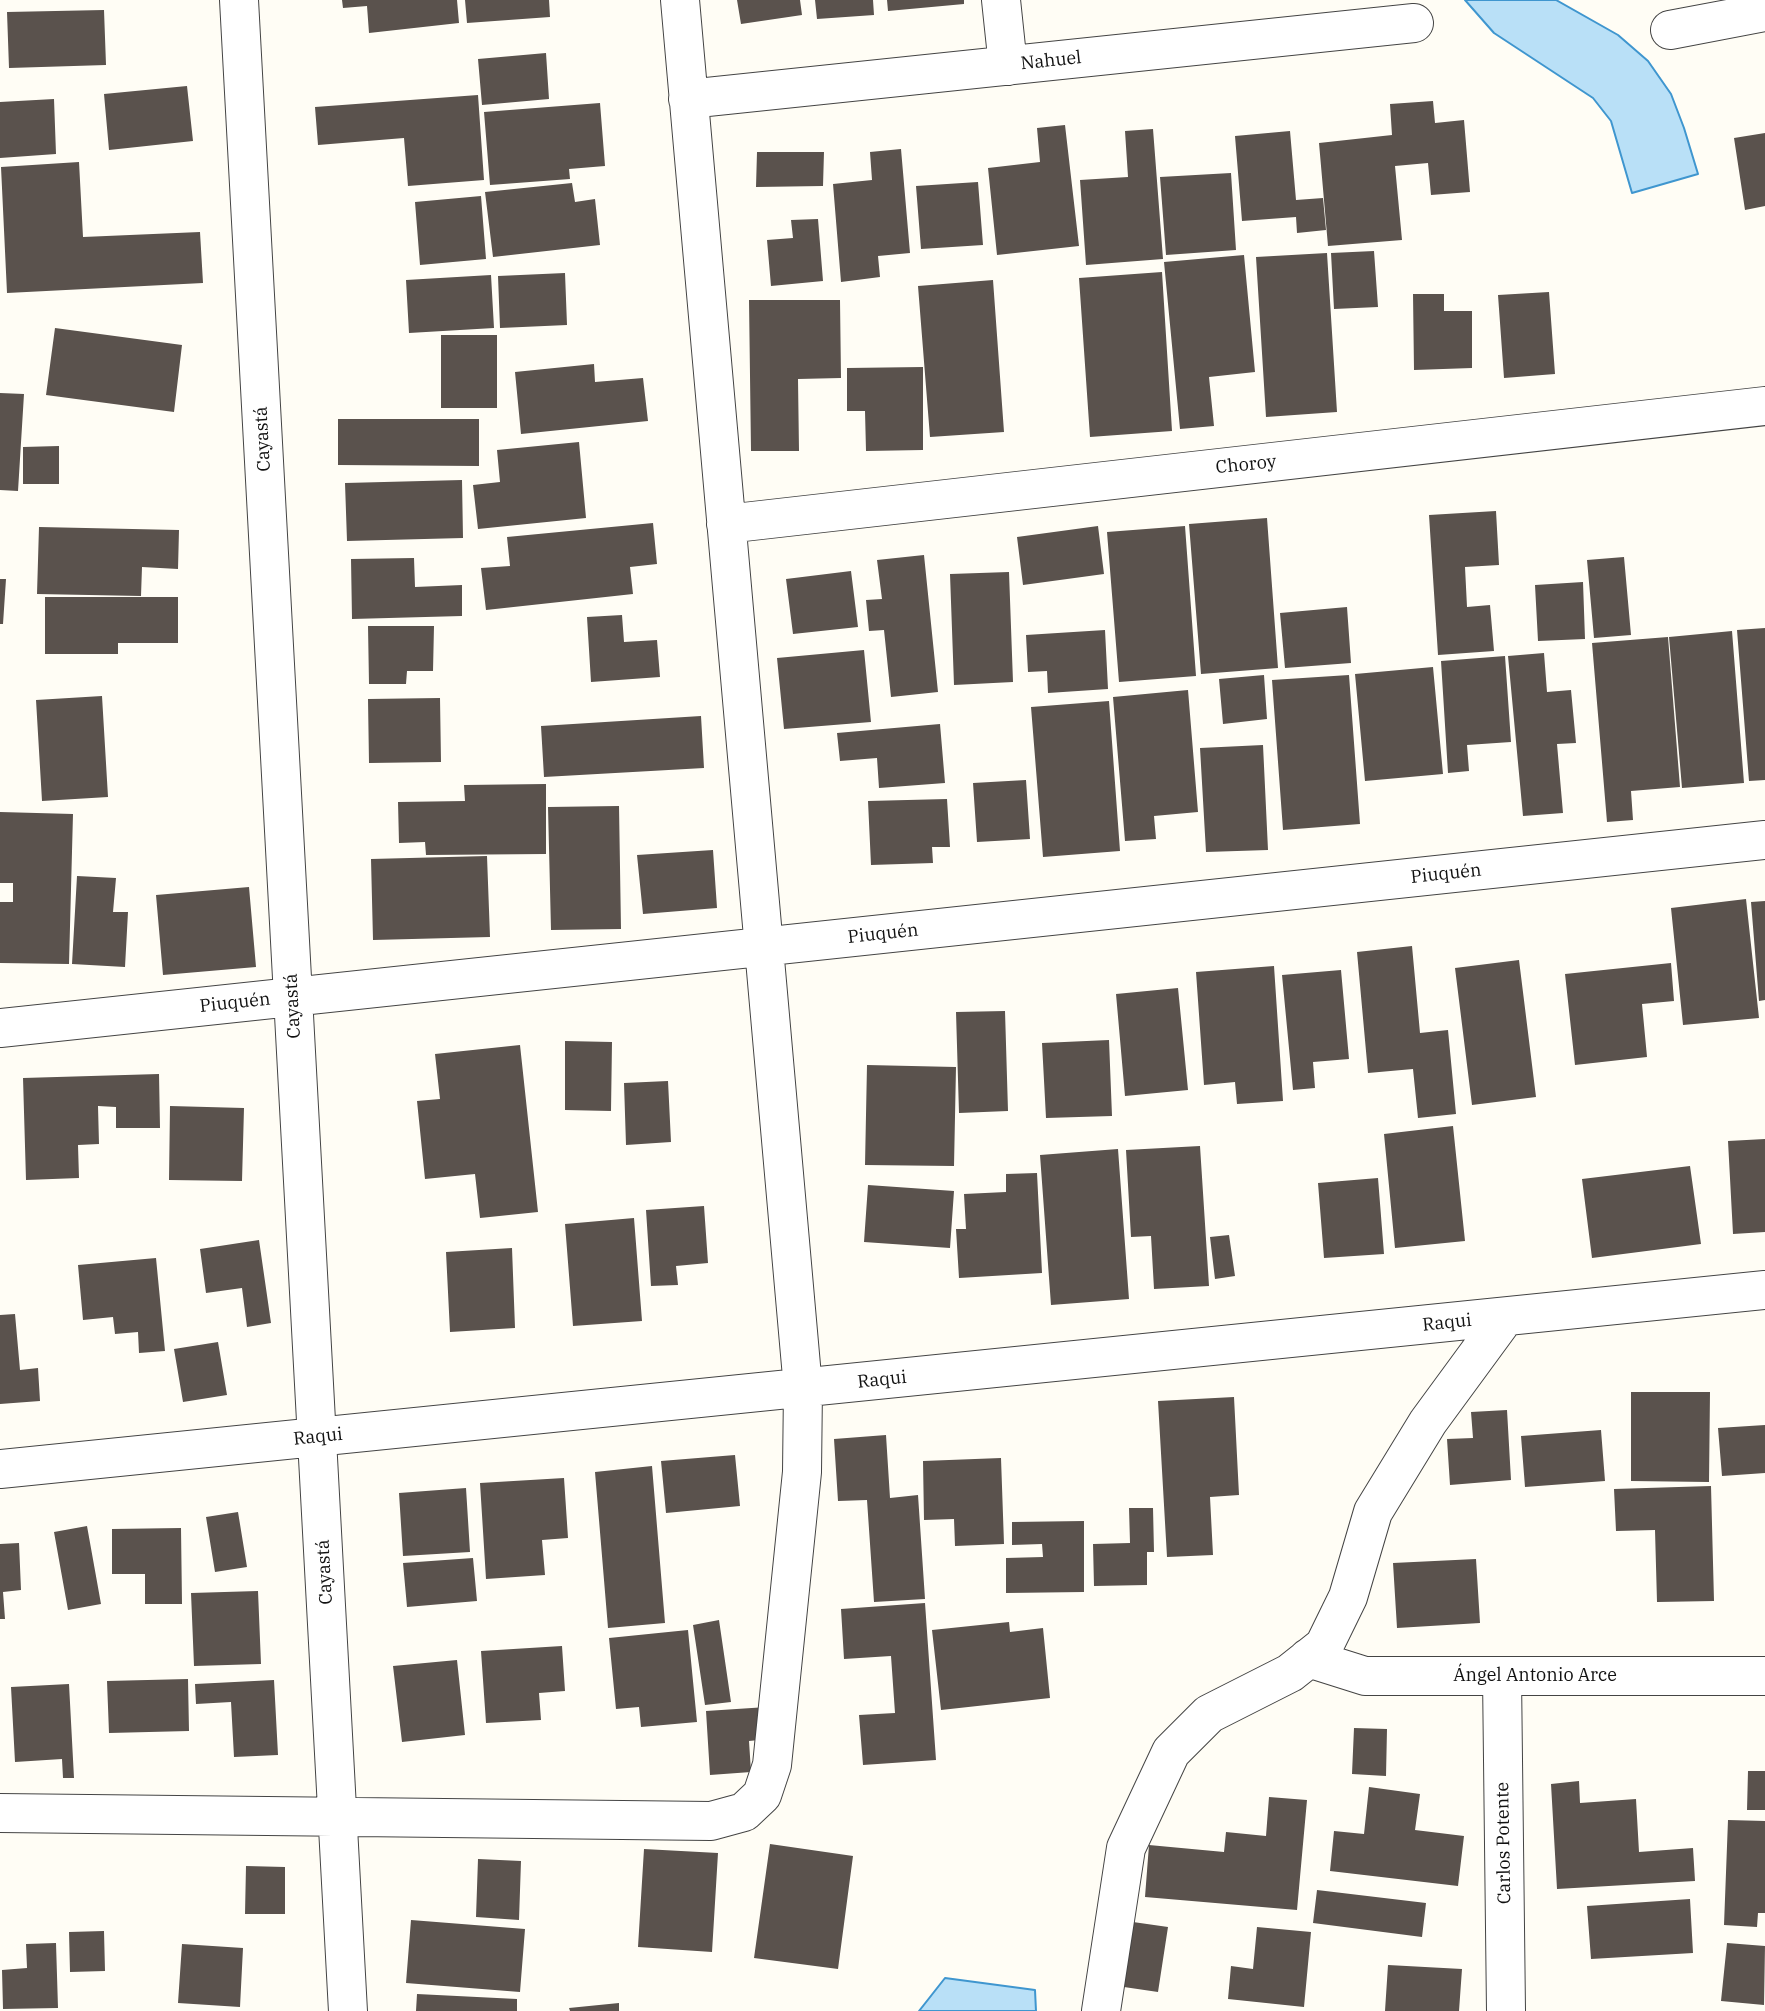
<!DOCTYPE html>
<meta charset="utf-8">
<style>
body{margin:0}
canvas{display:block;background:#fffdf5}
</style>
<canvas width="1765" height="2011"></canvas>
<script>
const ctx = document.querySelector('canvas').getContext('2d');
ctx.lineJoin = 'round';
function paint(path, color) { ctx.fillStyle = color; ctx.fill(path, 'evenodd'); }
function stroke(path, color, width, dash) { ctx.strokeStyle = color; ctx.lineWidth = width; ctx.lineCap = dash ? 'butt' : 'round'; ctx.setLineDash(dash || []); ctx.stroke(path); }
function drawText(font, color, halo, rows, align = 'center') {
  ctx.font = font + ' "IBM Plex Serif",serif'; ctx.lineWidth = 7; ctx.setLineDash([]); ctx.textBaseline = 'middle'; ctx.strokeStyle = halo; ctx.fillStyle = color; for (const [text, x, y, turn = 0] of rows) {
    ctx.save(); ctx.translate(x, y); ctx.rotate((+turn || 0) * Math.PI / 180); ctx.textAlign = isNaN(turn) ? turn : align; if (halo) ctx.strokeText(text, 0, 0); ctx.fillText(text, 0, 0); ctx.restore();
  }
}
const water = new Path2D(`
 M1465,0H1556L1618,35L1648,61L1671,94L1684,128L1698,174L1632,193L1611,121L1593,98L1494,33Z
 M945,1978L1035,1990L1036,2011H919Z`);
paint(water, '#b9e0f7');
stroke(water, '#3f96cf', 2);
paint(new Path2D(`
 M342,0H457L459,23L369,33L367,6L343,8Z
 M465,0H549L550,17L467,23Z
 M737,0H800L802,15L741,24Z
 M815,0H873L874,15L817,19Z
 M887,0H964V4L888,11Z
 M104,10L106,65L9,68L7,12Z
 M546,53L549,99L482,105L478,59Z
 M187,86L193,141L109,150L104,94Z
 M478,95L484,180L408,186L404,138L318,145L315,107Z
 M54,99L56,154L0,158V102Z
 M1433,101L1435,123L1464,120L1470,192L1431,195L1428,163L1395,166L1402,240L1328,246L1319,143L1392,135L1390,104Z
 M600,103L605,166L569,169L570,179L490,185L484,112Z
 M1065,125L1079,246L997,255L988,168L1040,162L1037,128Z
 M1153,129L1163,259L1086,265L1080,180L1128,177L1125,131Z
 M1290,131L1296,200L1323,198L1326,230L1297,233L1296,217L1242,221L1235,136Z
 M1765,133V206L1745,210L1734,138Z
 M901,149L910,253L878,256L880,277L841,282L833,184L872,180L870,152Z
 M757,152H824L823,186L756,187Z
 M79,162L83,237L200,232L203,283L7,293L1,167Z
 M1231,173L1236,250L1166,255L1160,177Z
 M978,182L983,245L921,249L916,186Z
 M572,183L575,202L595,199L600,245L493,257L485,192Z
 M481,196L486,259L420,265L415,202Z
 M818,219L823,281L771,286L767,240L793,238L791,220Z
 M1374,251L1378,307L1334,309L1331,253Z
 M1327,253L1337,412L1266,417L1256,257Z
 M1244,255L1255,372L1209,377L1214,426L1180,429L1164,262Z
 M1162,272L1172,431L1090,437L1079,278Z
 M565,273L567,325L500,328L498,276Z
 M491,275L494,328L409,333L406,280Z
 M993,280L1004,432L930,437L918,286Z
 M1549,292L1555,374L1504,378L1498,295Z
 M1413,294H1444V311H1472V368L1414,370Z
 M749,300H840L841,378L798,379L799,451H751Z
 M55,328L182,345L174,412L46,395Z
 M441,335H497V408H441Z
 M594,364L595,382L643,378L648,421L521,434L515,372Z
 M923,367V450L866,451L865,411H847V368Z
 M0,393L24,394L18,491L0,490Z
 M338,419H479V466L338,465Z
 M579,442L586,518L478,529L473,485L500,482L497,450Z
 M59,446V484H23V447Z
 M462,480L463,538L347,541L345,483Z
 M1496,511L1499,565L1465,567L1467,607L1490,605L1494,651L1438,655L1429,515Z
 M1267,518L1278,668L1201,674L1189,524Z
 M653,523L657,564L630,567L633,594L486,610L481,568L510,566L507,537Z
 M1098,526L1104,574L1023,585L1017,537Z
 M1185,526L1196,676L1119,682L1107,532Z
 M39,527L179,530L178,569L142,567L141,596L37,594Z
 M924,555L938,692L891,697L884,630L869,631L866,600L882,599L877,560Z
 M1624,557L1631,635L1594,638L1587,560Z
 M414,558L415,587L462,585V616L352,619L351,559Z
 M851,571L858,627L793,634L786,579Z
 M1009,572L1013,682L954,685L950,574Z
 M0,579H6L3,624H0Z
 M1583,582L1585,639L1538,641L1535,585Z
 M45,597H178V643H118V654H45Z
 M1347,607L1351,663L1285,668L1280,613Z
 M622,615L624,642L657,640L660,677L591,682L587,617Z
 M368,626H434L433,671H407L406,684H369Z
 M1765,628V780L1749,781L1737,630Z
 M1105,630L1108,689L1048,693L1047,671L1028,672L1026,635Z
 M1732,631L1744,783L1682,788L1669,637Z
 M1668,637L1680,787L1631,791L1633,820L1607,822L1592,643Z
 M864,650L871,722L784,729L777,658Z
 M1544,653L1547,692L1571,690L1576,743L1557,744L1563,813L1523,816L1508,656Z
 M1505,656L1511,742L1467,745L1469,771L1448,773L1441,661Z
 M1433,667L1443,774L1365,781L1355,674Z
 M1264,675L1267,719L1223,724L1219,679Z
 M1349,675L1360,824L1283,830L1272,680Z
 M1188,690L1198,812L1154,816L1156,839L1125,841L1113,697Z
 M102,696L108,797L42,801L36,700Z
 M440,698L441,762L369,763L368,699Z
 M1109,701L1120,851L1043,857L1031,707Z
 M701,716L704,768L544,777L541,726Z
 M940,724L945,783L879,788L877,758L840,761L837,733Z
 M1263,745L1268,850L1206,852L1200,748Z
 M1026,780L1030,839L977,842L973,783Z
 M546,784V854L426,855L425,842L399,843L398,802L465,801L464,785Z
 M947,799L950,847H932L933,863L871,865L868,801Z
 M619,806L621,929L551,930L548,807Z
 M0,812L73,814L69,964L0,963V902H13V883H0Z
 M713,850L717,908L643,914L637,855Z
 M487,856L490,937L373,940L371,859Z
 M77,876L116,878L113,912H128L125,967L72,964Z
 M249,887L256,967L163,975L156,895Z
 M1746,899L1759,1018L1683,1025L1671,908Z
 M1765,901V1000L1759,1001L1751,902Z
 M1412,946L1420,1033L1448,1030L1456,1114L1418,1118L1413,1069L1368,1073L1357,952Z
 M1519,960L1536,1097L1472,1105L1455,968Z
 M1671,963L1674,1001L1642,1004L1647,1057L1575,1065L1565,974Z
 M1274,966L1283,1101L1237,1104L1235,1082L1204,1085L1196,972Z
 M1341,970L1349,1059L1313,1062L1315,1088L1293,1090L1282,975Z
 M1178,988L1188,1090L1125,1096L1116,994Z
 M1005,1011L1008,1111L959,1113L956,1012Z
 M1109,1040L1112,1116L1046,1118L1042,1043Z
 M565,1041L612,1042L611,1111L565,1110Z
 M520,1045L538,1212L480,1218L475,1174L425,1179L417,1101L440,1099L435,1054Z
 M867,1065L956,1067L954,1166L865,1165Z
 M159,1074L160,1128H116V1107L98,1106L99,1144L78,1145L79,1178L26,1180L23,1078Z
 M668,1081L671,1142L626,1145L624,1083Z
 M170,1106L244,1108L242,1181L169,1180Z
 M1453,1126L1465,1241L1395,1248L1384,1134Z
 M1765,1139V1232L1733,1234L1728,1141Z
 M1200,1146L1209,1286L1154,1289L1151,1236L1131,1237L1126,1150Z
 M1118,1149L1129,1299L1051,1305L1040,1155Z
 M1690,1166L1701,1244L1592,1258L1582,1179Z
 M1037,1173L1042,1273L959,1278L956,1229H966L964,1194L1006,1192V1174Z
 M1378,1178L1384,1254L1324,1258L1318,1183Z
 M868,1185L954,1191L950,1248L864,1242Z
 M704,1206L708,1263L676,1266L678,1285L651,1286L646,1210Z
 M634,1218L642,1321L573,1326L565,1224Z
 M1229,1235L1235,1276L1215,1279L1210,1237Z
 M259,1240L271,1323L247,1327L242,1288L206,1293L200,1249Z
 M512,1248L515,1328L450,1332L446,1252Z
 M156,1258L165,1351L139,1353L138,1332L115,1334L113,1317L83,1320L78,1265Z
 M15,1314L20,1370L38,1368L40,1401L0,1404V1315Z
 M218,1342L227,1395L183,1402L174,1349Z
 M1631,1392H1710L1709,1482L1631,1481Z
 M1234,1397L1239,1495L1210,1497L1213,1555L1167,1557L1158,1401Z
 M1507,1410L1511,1480L1450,1485L1447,1439L1473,1438L1471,1412Z
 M1765,1425V1473L1722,1476L1718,1428Z
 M1601,1430L1605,1481L1525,1487L1521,1436Z
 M886,1435L890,1498L918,1495L925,1599L874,1602L867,1500L838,1501L834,1439Z
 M735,1455L740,1506L666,1513L661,1461Z
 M1001,1458L1004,1544L955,1546L954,1519L924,1520L923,1461Z
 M652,1466L665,1623L608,1628L595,1472Z
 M564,1478L568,1538L542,1540L545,1575L486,1579L480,1483Z
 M1711,1486L1714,1601L1657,1602L1655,1530L1616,1531L1614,1489Z
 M466,1488L470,1552L403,1556L399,1493Z
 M1129,1508H1153L1154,1552H1147V1585L1094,1586L1093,1544L1130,1543Z
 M238,1512L247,1567L215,1572L206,1517Z
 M1084,1521V1592L1006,1593V1558L1043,1557L1042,1544L1012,1545V1522Z
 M87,1526L101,1604L68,1610L54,1532Z
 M181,1528L182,1604H145V1574H112V1529Z
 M19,1543L21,1590L3,1592L5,1619H0V1544Z
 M473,1558L477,1601L407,1607L403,1563Z
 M1476,1559L1480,1623L1397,1628L1393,1563Z
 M258,1591L261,1664L194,1666L191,1593Z
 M925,1603L936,1760L863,1765L859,1715L895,1713L891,1656L844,1659L841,1609Z
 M719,1620L731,1702L705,1705L693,1625Z
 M1009,1622L1010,1632L1043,1628L1050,1698L941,1710L932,1630Z
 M688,1630L697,1722L641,1727L639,1707L616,1709L609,1638Z
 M562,1646L565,1691L539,1693L541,1720L486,1723L481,1651Z
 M457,1660L465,1735L402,1742L393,1666Z
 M188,1679L189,1731L109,1733L107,1681Z
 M274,1680L278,1755L234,1757L231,1702L196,1704L195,1684Z
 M69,1684L74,1778H63L62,1759L15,1762L11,1687Z
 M767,1707L769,1739L749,1741L751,1772L710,1775L706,1711Z
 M1354,1728L1387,1729L1386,1776L1352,1774Z
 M1748,1771H1765V1810H1747Z
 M1579,1781L1580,1803L1636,1799L1639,1852L1693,1848L1695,1881L1557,1889L1551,1784Z
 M1369,1787L1420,1794L1415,1830L1464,1836L1458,1886L1330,1871L1334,1831L1364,1834Z
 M1269,1797L1307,1800L1297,1910L1145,1897L1149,1845L1224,1852L1226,1832L1266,1836Z
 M1728,1820L1765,1821V1913H1758L1757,1927L1724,1925Z
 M770,1844L853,1856L838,1969L754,1958Z
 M644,1849L718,1853L712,1952L638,1947Z
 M478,1859L521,1861L519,1920L476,1917Z
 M246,1866L285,1867V1914H245Z
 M1317,1890L1426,1903L1422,1937L1313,1923Z
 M1690,1899L1693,1953L1591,1959L1587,1906Z
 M411,1920L525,1929L520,1992L406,1983Z
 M1133,1922L1168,1927L1158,1992L1124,1987Z
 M1257,1927L1311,1932L1304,2007L1228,1999L1231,1966L1253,1969Z
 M104,1931L105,1971L70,1972L69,1932Z
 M56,1943L58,2008L3,2009L2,1970L27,1968L26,1944Z
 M1727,1943L1765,1946L1764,2005L1721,2001Z
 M182,1944L243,1948L240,2007L178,2003Z
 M1388,1965L1462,1969L1459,2011H1385Z
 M417,1994L517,1999V2011H416Z
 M619,2003V2011H570L569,2008Z`), '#5a524d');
const minor = new Path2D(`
 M239,0L348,2011
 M1001,0L1008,66
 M1670,30L1765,12
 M688,99L1414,23
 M726,524L1765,406
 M0,1028L1765,840
 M0,1469L1765,1290
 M1308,1658L1365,1676H1765
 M1502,1676L1506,2011
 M0,1813L711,1821L744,1812L762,1795L772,1765L802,1472L803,1388L680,0
 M1101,2011L1126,1848L1171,1752L1209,1714L1290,1673L1324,1646L1348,1597L1373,1512L1428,1422L1505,1317`);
stroke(minor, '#444', 40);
stroke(minor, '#fff', 38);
drawText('18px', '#111', '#fff', [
 ["Nahuel",1051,61,-6],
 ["Cayastá",263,439,-93],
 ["Choroy",1246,465,-6],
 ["Piuquén",1446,874,-6],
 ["Piuquén",883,934,-6],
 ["Piuquén",235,1003,-6],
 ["Cayastá",293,1006,-93],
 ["Raqui",1447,1323,-6],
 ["Raqui",882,1380,-6],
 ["Raqui",318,1437,-6],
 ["Cayastá",325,1572,-93],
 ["Ángel Antonio Arce",1535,1676],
 ["Carlos Potente",1504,1843,-91]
]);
</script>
